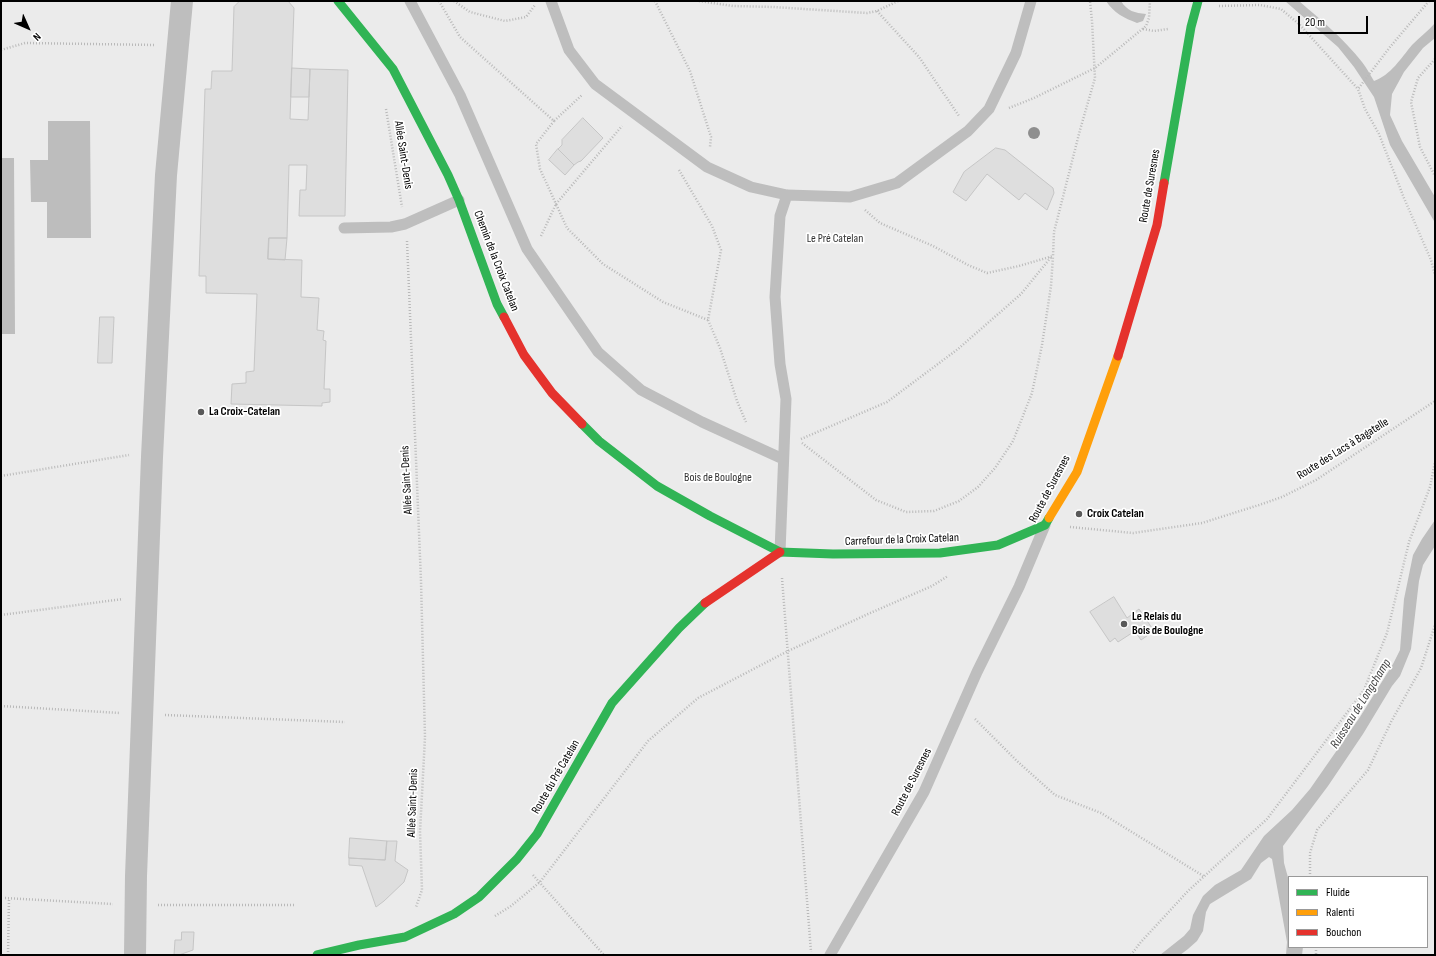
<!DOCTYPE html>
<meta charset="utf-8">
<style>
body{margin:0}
#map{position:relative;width:1436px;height:956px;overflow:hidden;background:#fff;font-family:"Sofia Sans Condensed",sans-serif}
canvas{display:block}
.frame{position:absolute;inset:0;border:2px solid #000;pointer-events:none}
.legend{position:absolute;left:1288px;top:876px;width:140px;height:72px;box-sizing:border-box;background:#fff;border:1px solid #999;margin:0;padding:5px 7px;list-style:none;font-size:12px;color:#000}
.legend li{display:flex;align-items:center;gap:8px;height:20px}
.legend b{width:20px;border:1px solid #999}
.north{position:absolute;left:8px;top:8px;width:40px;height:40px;-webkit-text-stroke:3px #fff;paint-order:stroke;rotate:135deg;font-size:11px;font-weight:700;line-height:16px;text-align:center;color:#000}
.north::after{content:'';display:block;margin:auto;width:14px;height:18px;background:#000;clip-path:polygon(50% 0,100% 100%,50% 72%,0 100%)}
.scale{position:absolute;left:1298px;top:16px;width:70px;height:18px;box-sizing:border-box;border:2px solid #000;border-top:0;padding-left:5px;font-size:12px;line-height:14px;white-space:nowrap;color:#000;-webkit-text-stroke:3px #fff;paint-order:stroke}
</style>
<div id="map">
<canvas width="1436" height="956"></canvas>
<div class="frame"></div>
<ul class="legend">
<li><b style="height:5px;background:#30b455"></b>Fluide</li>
<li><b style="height:5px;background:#ff9f0a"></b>Ralenti</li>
<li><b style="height:5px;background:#e5322d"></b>Bouchon</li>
</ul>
<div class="north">N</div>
<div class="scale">20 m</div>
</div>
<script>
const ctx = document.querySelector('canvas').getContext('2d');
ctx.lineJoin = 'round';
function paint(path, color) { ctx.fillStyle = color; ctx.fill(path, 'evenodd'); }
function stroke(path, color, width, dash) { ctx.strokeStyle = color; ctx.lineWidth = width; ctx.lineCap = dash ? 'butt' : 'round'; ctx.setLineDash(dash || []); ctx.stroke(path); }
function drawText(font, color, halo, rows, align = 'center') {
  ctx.font = font + ' "Sofia Sans Condensed",sans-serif'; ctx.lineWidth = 3.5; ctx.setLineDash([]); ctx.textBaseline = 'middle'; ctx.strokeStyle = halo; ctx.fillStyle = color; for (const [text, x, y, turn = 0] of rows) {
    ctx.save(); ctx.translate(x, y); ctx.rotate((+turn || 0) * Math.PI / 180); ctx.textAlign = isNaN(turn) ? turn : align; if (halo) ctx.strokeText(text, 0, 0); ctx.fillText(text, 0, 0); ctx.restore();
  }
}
paint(new Path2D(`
 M1,1H1435V955H1ZM1289,877H1427V947H1289Z`), '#ebebeb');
paint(new Path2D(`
 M1106,1H1121C1127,11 1135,13 1146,14L1143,21L1137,23C1124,18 1114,13 1106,1Z
 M1285,1H1299C1321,20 1344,39 1362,62C1367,68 1370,75 1374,81C1391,75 1401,58 1412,45C1420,37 1428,31 1435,23V38L1423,48L1404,72L1392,94L1390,115L1402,141L1435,197V224L1434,221L1390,145L1374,97L1354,67L1338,47Z
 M48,121H90L91,238H47V202H31L30,160H48Z
 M1,158H14L15,334H1Z
 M1435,520V546L1423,565L1419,581L1411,649L1400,676L1392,686L1363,734L1328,786L1283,846L1284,863L1289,881V947H1303L1302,955H1286L1287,942L1272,859L1269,857L1261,863L1251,879L1210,904L1206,912L1203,931L1197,941L1188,949L1180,955H1160L1184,936L1190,929L1193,915L1203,896L1215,885L1241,870L1264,836L1292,810L1310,789L1360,717L1393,664L1400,650L1404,599L1413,555L1422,539Z`), '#bdbdbd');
const building = new Path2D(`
 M240,1H288L294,8L290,119L308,120L310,69L348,70L345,216H299L300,190H306L307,165H289L287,238H269L268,259L302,260L301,297L319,298L317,330L324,331L323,340L326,341L324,389H330V402L322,403V406L231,404L232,384L246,383V372L254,371L257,294L206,293V276H199L205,89H211L212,71H232L234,7Z
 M292,68L310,69L309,97H291Z
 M583,118L603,138L581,161L578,162L574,165L558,149L562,145V140Z
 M996,148L1005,150L1053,188L1054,193L1047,210L1025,193L1019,200L987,174L966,201L953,192L964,172Z
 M558,149L574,165L565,175L549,160Z
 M269,238H287L285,260L268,259Z
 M100,317H114L112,363H98Z
 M1114,597L1127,618L1139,609L1154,631L1141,640L1135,631L1118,642L1115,638L1110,642L1090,612Z
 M350,838L387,841L385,860L349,858Z
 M387,841H397L395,861L408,870L404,882L384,901L376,907L362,866L349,865V858L385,860Z
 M182,932H194L193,950L179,955H174L175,940H181Z`);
paint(building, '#dedede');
stroke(building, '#c6c6c6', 1);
stroke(new Path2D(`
 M439,1L460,37L554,121L582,95
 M454,1L470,12L505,21L526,17L535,5
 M655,1L690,71L711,137L710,147
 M699,1L733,6L773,7L867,13L877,11L898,1
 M1429,1L1390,47L1358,89L1365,109L1379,134L1404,198L1431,260L1435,275
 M1219,6L1260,5L1281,9L1300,25L1358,89
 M877,11L919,57L959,116
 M1143,29L1154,31L1168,29
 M1,50L25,43L156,45
 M1435,59L1418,78L1411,102L1420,147L1435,176
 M1009,108L1034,98L1095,68L1146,26L1149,18L1150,1
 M386,109L402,207
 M554,121L536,144L540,169L556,204L622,126
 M679,170L712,226L721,250L708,320L720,348L737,401L746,422
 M865,210L880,223L933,246L968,265L987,273L1019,266L1053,256L1054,232L1080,130L1095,78L1092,21L1090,1
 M541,236L556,204L567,228L603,264L663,302L708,320
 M407,241L421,581L425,737L420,832L422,890L416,907
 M801,439L887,402L958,349L1021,294L1052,256
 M802,443L876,500L906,512L934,511L959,501L978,487L995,468L1013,441L1032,393L1042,345L1051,286L1053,256
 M1,476L129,455
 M1070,527L1133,533L1202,523L1259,505L1282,497L1316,480L1435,401
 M782,578L811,952
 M1,615L123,599
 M1,706L120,713
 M165,715L345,722
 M975,719L1017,761L1055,795L1101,813L1205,877
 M533,875L604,955
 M1310,877V853L1317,830L1368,770L1391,722L1421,668L1435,625
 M5,898L113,904
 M158,905H294
 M495,916L511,906L540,882L648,741L698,698L788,651L868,614L932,586L948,576
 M1316,947V955
 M8,955L9,898
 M1131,955L1140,943L1188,891L1267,819L1364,690L1387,633L1409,542L1430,487L1435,462`), '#b9b9b9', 2.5, [1, 2]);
stroke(new Path2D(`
 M410,1L460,95L527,249L598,352L641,390L702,422L783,459
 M551,1L569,50L595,84L707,167L751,187L787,195L850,197L897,183L968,131L989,109L1016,53L1031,1
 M344,228L391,227L405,224L459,200
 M780,552L786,399L780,364L775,297L780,216L787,195
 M830,955L924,792L977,672L1019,587L1045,525`), '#bebebe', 11);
stroke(new Path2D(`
 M135,955L136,876L152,457L166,175L182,1`), '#bebebe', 22);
stroke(new Path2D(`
 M338,1L393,69L448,175L459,200L497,304L504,317
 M1164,183L1191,27L1198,1
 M582,424L599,441L657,486L710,516L780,552L833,554L940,553L998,545L1045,525L1049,518
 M317,955L359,945L405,937L454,914L479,897L517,859L537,834L612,703L679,628L705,603`), '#30b455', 9);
stroke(new Path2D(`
 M1049,518L1077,472L1118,356`), '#ff9f0a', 9);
stroke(new Path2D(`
 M504,317L524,355L552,393L582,424
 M1118,356L1157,225L1164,183
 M705,603L780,552`), '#e5322d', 9);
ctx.fillStyle = '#8e8e8e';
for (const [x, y] of [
 [1034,133]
]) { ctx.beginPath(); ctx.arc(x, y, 6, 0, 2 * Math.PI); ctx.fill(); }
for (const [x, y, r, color] of [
 [201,412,4,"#595959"],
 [1079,514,4,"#595959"],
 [1124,624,4,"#595959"]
]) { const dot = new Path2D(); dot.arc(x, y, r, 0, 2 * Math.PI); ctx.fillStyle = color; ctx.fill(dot); stroke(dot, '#fff', 1.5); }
drawText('12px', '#000', '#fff', [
 ["Allée Saint-Denis",403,155,81],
 ["Route de Suresnes",1150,186,-80],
 ["Chemin de la Croix Catelan",496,261,69],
 ["Route des Lacs à Bagatelle",1343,449,-32],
 ["Allée Saint-Denis",407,480,-93],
 ["Route de Suresnes",1050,489,-62],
 ["Carrefour de la Croix Catelan",902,540,-2],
 ["Route du Pré Catelan",556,777,-60],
 ["Route de Suresnes",912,782,-63],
 ["Allée Saint-Denis",413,803,-88]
]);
drawText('12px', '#313131', '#fff', [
 ["Le Pré Catelan",835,239],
 ["Bois de Boulogne",718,478]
]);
drawText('bold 12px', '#000', '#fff', [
 ["La Croix-Catelan",209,412],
 ["Croix Catelan",1087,514],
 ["Le Relais du",1132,617],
 ["Bois de Boulogne",1132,631]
], 'left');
drawText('italic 13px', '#424242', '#fff', [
 ["Ruisseau de Longchamp",1361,704,-58]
]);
</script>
